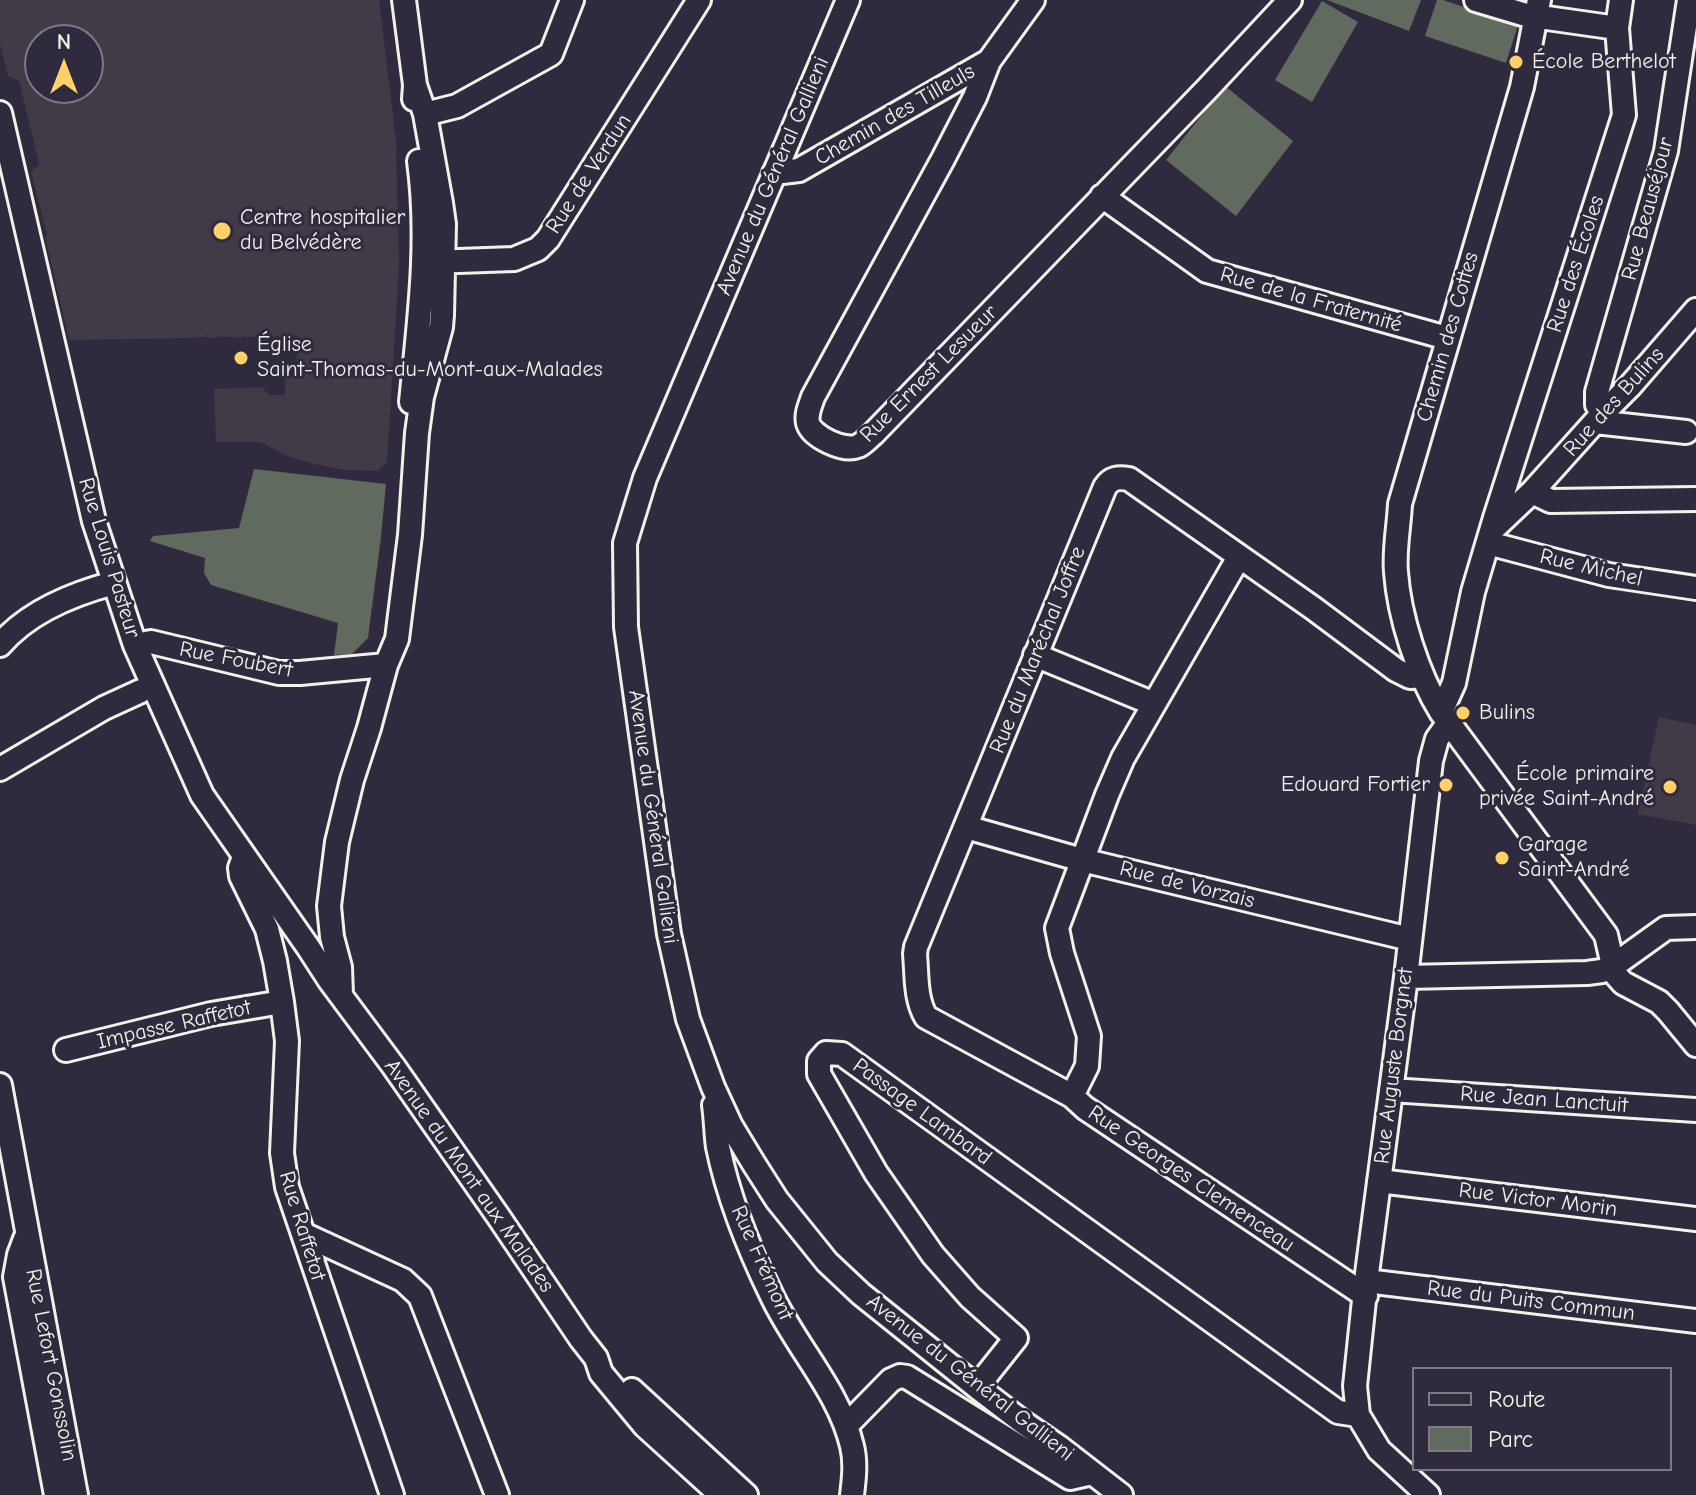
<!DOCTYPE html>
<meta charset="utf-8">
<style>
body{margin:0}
#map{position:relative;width:1696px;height:1495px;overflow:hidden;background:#2f2a3d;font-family:"Comic Neue",sans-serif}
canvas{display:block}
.legend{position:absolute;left:1412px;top:1367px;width:260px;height:104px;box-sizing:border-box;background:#2f2a3d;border:2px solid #7e7a81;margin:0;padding:10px 14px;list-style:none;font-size:24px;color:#f4f1e8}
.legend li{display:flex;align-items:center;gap:16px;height:40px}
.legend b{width:40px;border:2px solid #7e7a81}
.north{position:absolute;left:24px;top:24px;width:80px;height:80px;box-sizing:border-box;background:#2f2a3d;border:2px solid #7e7a81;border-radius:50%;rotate:0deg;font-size:22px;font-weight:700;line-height:32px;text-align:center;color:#f4f1e8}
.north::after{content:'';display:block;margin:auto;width:28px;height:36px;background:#ffd166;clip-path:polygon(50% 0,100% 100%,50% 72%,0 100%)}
</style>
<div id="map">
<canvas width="1696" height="1495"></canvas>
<ul class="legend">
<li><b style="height:10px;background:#2f2a3d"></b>Route</li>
<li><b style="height:22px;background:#606a5e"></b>Parc</li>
</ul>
<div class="north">N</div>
</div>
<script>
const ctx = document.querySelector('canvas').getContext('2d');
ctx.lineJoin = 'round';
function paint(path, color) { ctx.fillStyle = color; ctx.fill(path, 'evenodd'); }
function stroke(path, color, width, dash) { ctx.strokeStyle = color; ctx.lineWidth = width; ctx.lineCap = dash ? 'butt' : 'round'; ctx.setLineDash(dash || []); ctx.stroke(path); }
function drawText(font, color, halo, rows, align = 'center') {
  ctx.font = font + ' "Comic Neue",sans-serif'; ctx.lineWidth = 6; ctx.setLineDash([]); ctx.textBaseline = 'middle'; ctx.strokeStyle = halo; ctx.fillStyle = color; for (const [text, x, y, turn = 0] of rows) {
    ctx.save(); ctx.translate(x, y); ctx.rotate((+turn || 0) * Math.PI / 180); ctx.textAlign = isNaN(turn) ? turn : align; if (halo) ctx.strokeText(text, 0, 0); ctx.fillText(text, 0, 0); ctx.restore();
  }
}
paint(new Path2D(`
 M0,0H379L396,141L399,266L387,462L378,471L345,470L314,464L285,455L260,442H216L214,389L262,387L269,395H285V377L297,376V367L300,366L297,365V350L299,348L297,347V336L278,337V334L276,337H269L268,335L267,337H259L258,335L257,337H251L250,335L249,337H245L244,335L243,337L236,338V335L234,337H227L225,335V337H218V335L216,338H208L206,335L205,337L197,338L195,336L192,338L69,340L45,236L47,235L31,172L39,164L19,81L8,76L0,44ZM40,40H88V88H40Z
 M1659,717L1696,725V825L1638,814Z`), '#423a46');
paint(new Path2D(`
 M1327,0H1421L1409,31Z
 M1437,0H1443L1518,25L1506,63L1425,36Z
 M1322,1L1358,22L1312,102L1275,80Z
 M1225,86L1293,141L1236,216L1166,160Z
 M254,469L386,484L381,537L368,638L352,654L334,655L338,623L211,585L204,573L205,558L150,541L153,536L239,528Z`), '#606a5e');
const minor = new Path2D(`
 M404,0L415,85L414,99
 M848,0L645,478L625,543L626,627L669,934L688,1019L713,1087L731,1126L754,1164L777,1200L827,1262L861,1294L977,1387L1024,1423L1059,1447L1121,1495
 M1476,0L1526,15L1617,28
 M1539,0L1522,87L1400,504C1399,526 1394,550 1396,572C1399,616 1418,675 1441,712L1606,935L1615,974L1623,983L1659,1002L1668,1011L1696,1045
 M989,61L975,97L943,159L813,397C810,406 806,414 808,423C812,437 844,452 858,446C863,444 868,438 873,434L1207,89L1290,0
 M0,113L94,521L135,645L202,795L308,947L330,981L394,1067L498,1216L581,1339L596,1358L601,1373L645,1426L721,1495
 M425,114L457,106L551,54L572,0
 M774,173L799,170L989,61L1033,0
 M1102,196L1207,271L1447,338
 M431,262L514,259L538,249L548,239L699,0
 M411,402C419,321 430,242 419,161
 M1603,413L1597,405V392L1666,151L1689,0
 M1595,422L1686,432
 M1532,492L1551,501L1696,499
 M1493,529L1532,492L1603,413L1630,386L1696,310
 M1488,543L1609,575L1696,588
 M1239,557L1123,758L1107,795L1057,928L1062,953L1089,1036L1087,1066L1072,1096L1085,1108L1366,1296
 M0,645C28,612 72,594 114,583
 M135,645L151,642L279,673H300L386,665
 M1035,655L1154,704
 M1441,712L1454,683L1473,592L1495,518L1624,115L1617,28L1621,0
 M0,769L104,708L141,691
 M966,827L1082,860L1410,939
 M244,857L240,868L241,876L267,929L275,961L282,1002L287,1041L282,1153L287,1187L392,1495
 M1406,977L1587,973L1602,971L1613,966L1666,928L1696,927
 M341,995L340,967L332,937L329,906L337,842L352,780L369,728L386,665L397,639L410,535L417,433L422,397L441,327L442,315L444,224L441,203L425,114L415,85
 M66,1050L211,1014L282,1002
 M0,1085L76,1495
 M1391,1090L1696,1110
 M1072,1096L926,1017C915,998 917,975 915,954L916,947L1105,487C1111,478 1118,477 1129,479L1313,608L1396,670L1410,677L1422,676
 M714,1105C716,1118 716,1133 718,1147C728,1196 750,1251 772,1296C796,1347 839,1391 852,1446C856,1462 854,1479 852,1495
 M1379,1181L1696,1219
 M303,1234L403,1280L420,1296L497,1495
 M25,1239L19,1255L15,1277L56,1495
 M1366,1281L1696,1321
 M977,1387L1016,1338L970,1297L933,1255L876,1173L819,1074V1061L826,1053L842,1054L1338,1412L1358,1415
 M632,1390L746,1495
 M846,1426L891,1380L900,1376L907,1377L1070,1478L1092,1473
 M1428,1495L1379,1450L1358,1415L1355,1386L1366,1281L1406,977L1431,761L1437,739L1449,722`);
stroke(minor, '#f4f1e8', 28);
stroke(minor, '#2f2a3d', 22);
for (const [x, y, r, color] of [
 [1516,62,8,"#ffd166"],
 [222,231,10,"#ffd166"],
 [241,358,8,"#ffd166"],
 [1463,713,8,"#ffd166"],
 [1446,785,8,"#ffd166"],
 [1670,787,8,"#ffd166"],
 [1502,858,8,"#ffd166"]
]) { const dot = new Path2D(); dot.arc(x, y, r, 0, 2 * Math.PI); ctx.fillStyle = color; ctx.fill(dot); stroke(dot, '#2f2a3d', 3); }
drawText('22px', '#f4f1e8', '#2f2a3d', [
 ["École Berthelot",1532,62],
 ["Centre hospitalier",240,218],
 ["du Belvédère",240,243],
 ["Église",257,345],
 ["Saint-Thomas-du-Mont-aux-Malades",257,370],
 ["Bulins",1479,713],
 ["École primaire",1654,774,"right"],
 ["privée Saint-André",1654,799,"right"],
 ["Edouard Fortier",1430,785,"right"],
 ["Garage",1518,845],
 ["Saint-André",1518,870]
], 'left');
drawText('22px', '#f4f1e8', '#2f2a3d', [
 ["Chemin des Tilleuls",895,115,-30],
 ["Rue de Verdun",589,174,-57],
 ["Avenue du Général Gallieni",773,176,-67],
 ["Rue Beauséjour",1648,209,-75],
 ["Rue des Écoles",1576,264,-72],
 ["Rue de la Fraternité",1311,300,16],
 ["Chemin des Cottes",1448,337,-74],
 ["Rue Ernest Lesueur",929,374,-45],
 ["Rue des Bulins",1614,402,-48],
 ["Rue Louis Pasteur",109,558,73],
 ["Rue Michel",1591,568,13],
 ["Rue du Maréchal Joffre",1038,650,-68],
 ["Rue Foubert",236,660,11],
 ["Avenue du Général Gallieni",653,817,82],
 ["Rue de Vorzais",1187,885,14],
 ["Impasse Raffetot",174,1025,-13],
 ["Rue Auguste Borgnet",1394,1066,-83],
 ["Rue Jean Lanctuit",1544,1100,4],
 ["Passage Lambard",922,1112,36],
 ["Avenue du Mont aux Malades",469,1176,55],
 ["Rue Georges Clemenceau",1191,1179,34],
 ["Rue Victor Morin",1538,1200,7],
 ["Rue Raffetot",302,1226,73],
 ["Rue Frémont",762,1263,66],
 ["Rue du Puits Commun",1531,1301,7],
 ["Rue Lefort Gonssolin",51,1365,79],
 ["Avenue du Général Gallieni",970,1378,38]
]);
</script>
